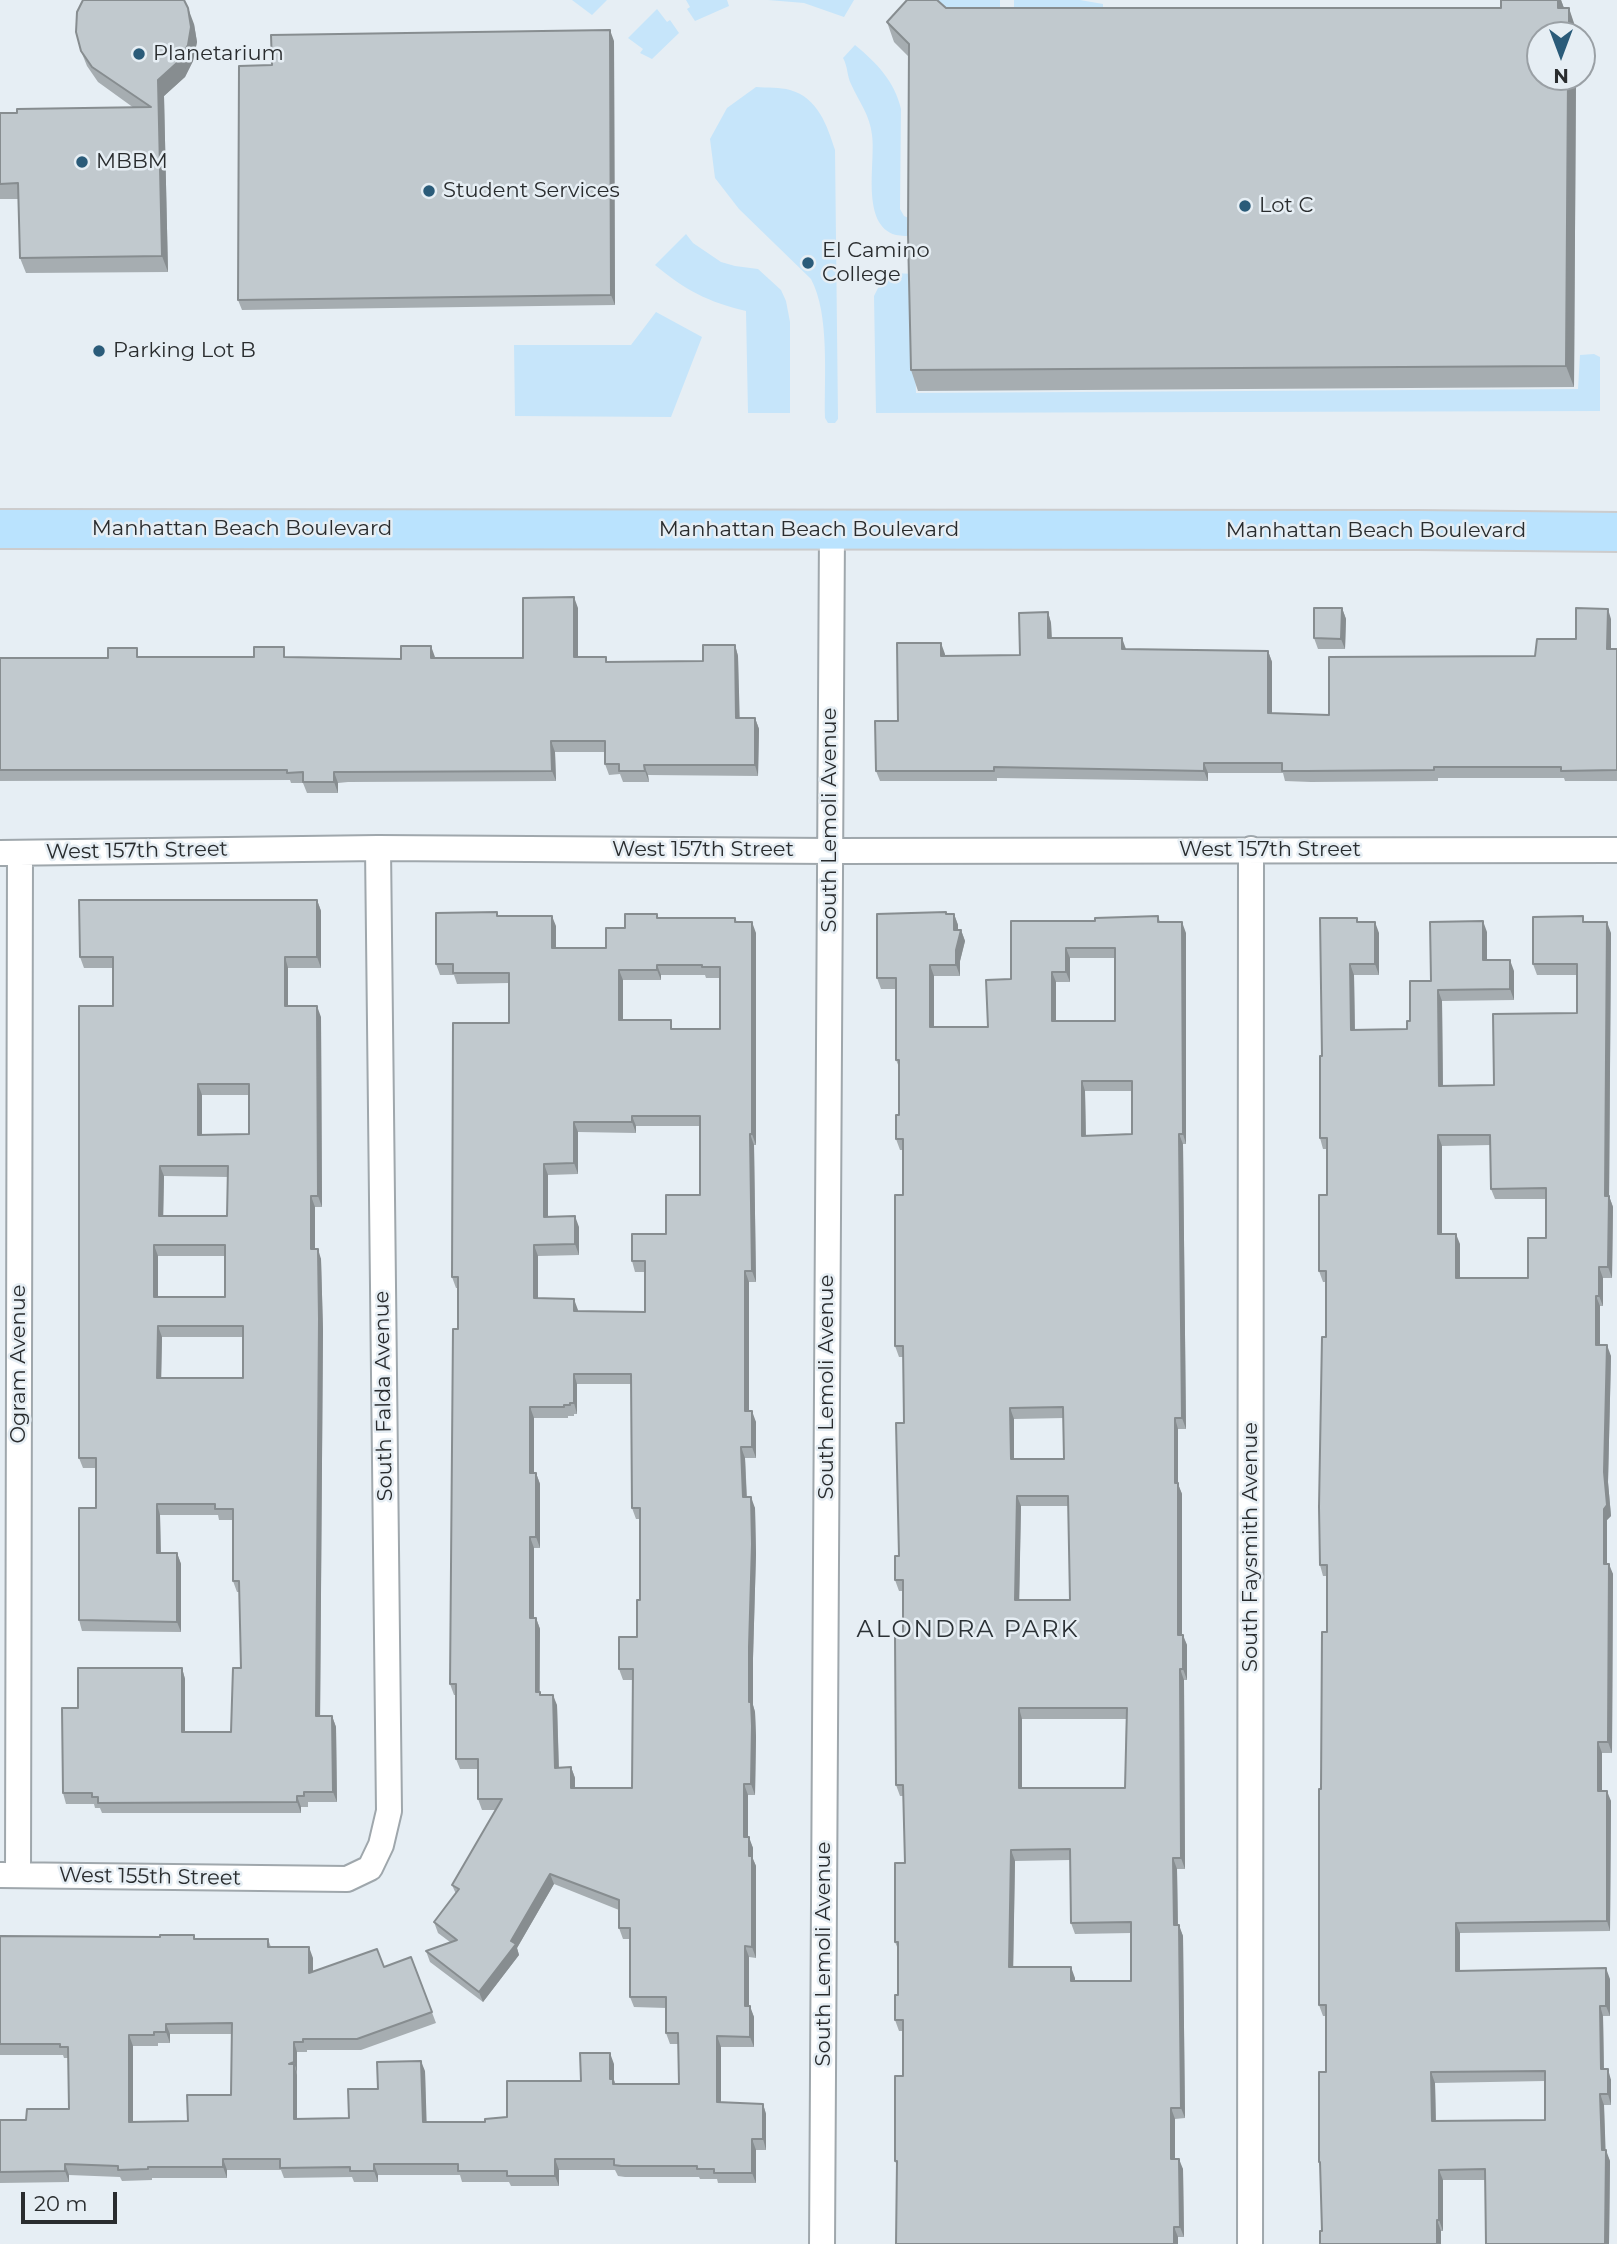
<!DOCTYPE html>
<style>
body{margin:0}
#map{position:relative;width:1617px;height:2244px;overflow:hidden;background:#e6eef4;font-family:Montserrat,sans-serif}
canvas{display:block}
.north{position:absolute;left:1526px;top:21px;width:70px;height:70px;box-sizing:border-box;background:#e6eef4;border:2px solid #9aa0a5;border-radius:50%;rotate:180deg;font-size:19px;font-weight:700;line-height:28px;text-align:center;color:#292c2e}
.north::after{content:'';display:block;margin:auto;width:24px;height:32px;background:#2a5b79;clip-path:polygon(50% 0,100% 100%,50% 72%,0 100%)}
.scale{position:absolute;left:21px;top:2192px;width:96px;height:32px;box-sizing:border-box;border:4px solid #292c2e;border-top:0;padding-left:9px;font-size:21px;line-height:24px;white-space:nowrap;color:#292c2e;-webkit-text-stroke:5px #e6eef4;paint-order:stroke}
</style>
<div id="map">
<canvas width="1617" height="2244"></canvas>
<div class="north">N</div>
<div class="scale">20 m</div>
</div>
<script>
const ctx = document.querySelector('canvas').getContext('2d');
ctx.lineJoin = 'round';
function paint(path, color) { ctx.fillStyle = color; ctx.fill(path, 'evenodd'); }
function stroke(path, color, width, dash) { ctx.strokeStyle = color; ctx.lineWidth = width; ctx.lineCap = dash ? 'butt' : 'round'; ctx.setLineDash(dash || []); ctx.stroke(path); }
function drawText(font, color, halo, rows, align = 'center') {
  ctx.font = font + ' Montserrat,sans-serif'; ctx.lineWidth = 5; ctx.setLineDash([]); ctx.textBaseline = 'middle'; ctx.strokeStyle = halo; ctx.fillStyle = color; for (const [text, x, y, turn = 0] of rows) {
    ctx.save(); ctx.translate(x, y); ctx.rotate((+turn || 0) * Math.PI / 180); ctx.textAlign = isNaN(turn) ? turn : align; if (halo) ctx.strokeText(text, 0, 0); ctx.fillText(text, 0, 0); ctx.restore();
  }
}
paint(new Path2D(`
 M476,0H607L592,15L572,0Z
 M686,0H727L729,6L695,21L687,9L690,7Z
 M768,0H854L844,17L804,3Z
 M931,0H1000V23H951Z
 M1014,0H1080L1103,4V25L1014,24Z
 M657,9L667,22L670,20L679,33L652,59L640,53L643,49L628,38Z
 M855,45C876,62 895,82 901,109L900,209L904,216L913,220V236C908,236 901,236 896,235C860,225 876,162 872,135C870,115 859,102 851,84C847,76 848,67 843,58Z
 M756,87C767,88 780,87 790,90C818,98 827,125 835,150L838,419L835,423H828L825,418C824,378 830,314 811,279L739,209L715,178L710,139L727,108Z
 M686,234L693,243L721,262L735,266L758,269L781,290L786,301L790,322V413H748L746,311C708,302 685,290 655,265Z
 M894,273L913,274L916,393L1578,389L1580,355L1594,354L1600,357V411L876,413L874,296L883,278Z
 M656,312L702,337L671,417L515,416L514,345H631Z`), '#c6e5fa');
const minor = new Path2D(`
 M0,853L378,848L830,851L1617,850
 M0,1875L347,1879L370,1868L381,1845L389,1811L378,848
 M18,1875L20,853
 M822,2244L832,531
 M1250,2244L1251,849`);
const primary = new Path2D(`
 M0,529L1418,530L1617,532`);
stroke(minor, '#9fa7ac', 28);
stroke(primary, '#cccccd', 42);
stroke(minor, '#fff', 24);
stroke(primary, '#bae3fe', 38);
paint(new Path2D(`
 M1501,0H1561L1564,8L1576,29V35H1540V77H1576L1574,387L918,391L911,370L909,57L894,42L887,22L946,8H1501Z
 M194,24L197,42L193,61L185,77L164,96L168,272L26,273L20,258L19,199H0V113L134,108L98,82L87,66L81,51Z
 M614,41L615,305L242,310L238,300L272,65Z
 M578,608V657L608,662L703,661L735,645L738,656L739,718H755L759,729L758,776L648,775L649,782H623L620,774L609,775L605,764V752H555L556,781L348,782L338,783V793H307L303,783H291L290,780L0,781V658L287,657L401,659L435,657V658H523Z
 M1342,608L1346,619L1345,649H1318L1314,638Z
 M1048,612L1051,623L1052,638L1126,649L1268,651L1272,662V713L1329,715L1535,656L1576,639L1611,619V649H1617V781H1565L1564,778H1438V781L1311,782L1285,781L1283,773H1208V781L997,778V781H880L876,771L898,721L945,654V656L1020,655Z
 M317,900L321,911V968H288V1006L321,1017L322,1207H315V1249L321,1259L323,1330L320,1716H332L336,1727L337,1802H308V1807H301V1813H102L100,1808H95L94,1804H66L63,1793L78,1708L182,1668L185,1679V1732H231L241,1668L239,1592H237L233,1581V1520H219L218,1515H160L161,1553H177L181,1564V1632L82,1631L79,1620L96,1508V1468H83L79,1458L113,1006V968H84L80,957ZM202,1095H249V1134L202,1135ZM164,1176L228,1177L227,1216H163ZM158,1256H225V1297H158ZM162,1337H243V1378H161Z
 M497,912L498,916L556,926V948H606L625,928L657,914L658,918H735L737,922L756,933V1145H754L756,1282H749V1411L756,1422V1458H745L747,1497L755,1508L756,1554L753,1658V1705L755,1712L756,1737L755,1795H748V1837L753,1848V1859L756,1866V1958L749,1957V2006L754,2017V2047H721V2102L763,2104L766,2114V2150H756V2183H718L717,2179H700L699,2177H625L618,2176L615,2170H559V2186H511L509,2182H462L460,2175H378V2182H354L352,2177L284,2178L281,2170H227V2178H152V2180L122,2181L120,2177L69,2175V2182L0,2183V2120H26L69,2109L68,2058H64L63,2055H0V1936L268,1939L271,1947L313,1958V1972L384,1967L411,1957L436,2023L361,2050H307V2052H297V2119L349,2118L378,2089L425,2071L426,2122H485L507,2117L614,2064V2080L615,2084H679L678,2044H670L666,2033V2008L634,2007L630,1997V1939H623L619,1928V1910L554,1884L517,1948L519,1955L483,2002L430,1962L426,1951L450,1942L438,1933L434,1922L456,1894L452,1885L496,1810H482L478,1799V1769H460L456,1759V1695H454L450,1684L458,1288H456L452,1277L509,1023V983L457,984L454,975H440L436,964ZM661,975H705L706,978H720V1029H675L623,1020V980H661ZM636,1126H700V1195L666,1234L632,1261L635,1272H645V1312L578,1311V1310L538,1298V1256L579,1255V1227L548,1216V1175L578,1174V1132L636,1133ZM577,1384H631L632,1508L636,1519H640V1600L637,1637L619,1669L623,1680H633L632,1788H575V1778L571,1767H559L557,1705L541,1695L540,1692V1629L536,1618H534V1548H540V1484L536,1473H534V1418H568V1416H574V1414H577ZM170,2034H231V2095L188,2121L133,2122V2046H158V2043H170Z
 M946,912L947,914H954L958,925V930H961L965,941L960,961V976H934V1027H988L1011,979L1095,921L1158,916L1160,922L1186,933V1144H1183L1186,1429H1178V1484L1182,1494V1635L1187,1645V1680H1184L1185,1869H1177L1178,1925L1183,1936L1185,2118L1175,2119V2159L1183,2169L1184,2237H1178V2244H896L897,2166L895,2161L903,2076V2031H899L895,2020L898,1995V1949L895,1942L905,1863L903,1796H900L896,1785L903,1636V1591H899L895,1580L899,1556L904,1423L903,1357H899L895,1346L903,1195V1150H900L896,1139L899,1115V1067L896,1060V989H881L877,978ZM1070,958H1115V1021H1056V982H1070ZM1085,1091H1132V1134L1086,1136ZM1064,1418V1459H1014V1419ZM1021,1506H1068L1070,1600H1019ZM1022,1719H1126L1125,1788H1022ZM1070,1860L1071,1923L1075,1934L1131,1933V1981H1075V1978L1013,1967L1015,1861Z
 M1359,922L1379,933V975H1354L1355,1030L1407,1029L1410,1021L1431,981L1487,932V960L1514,971V1000L1442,1001L1443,1086L1494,1085L1577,1013V975H1537L1533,964L1586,922L1611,933L1609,1196L1613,1207L1612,1278H1603V1306H1600V1345L1611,1356L1608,1482L1611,1516L1607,1520V1564L1613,1574L1612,1753H1602V1791L1611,1801L1610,1931L1460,1933V1971L1610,1979V2016H1603L1604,2069L1611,2080V2105H1604L1605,2150L1610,2161L1609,2244H1486L1485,2180H1443V2231H1441V2244L1322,2231L1320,2167L1319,2162L1326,2072V2016H1323L1319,2005L1321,1789L1327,1632V1576H1323L1320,1565L1326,1337V1282H1323L1319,1271L1327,1195V1149H1323L1320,1138L1322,1056ZM1490,1145L1491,1189L1495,1199H1546V1238L1528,1278H1460V1244L1442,1234V1146ZM1545,2081V2120L1436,2121L1435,2083Z`), '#a6adb1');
paint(new Path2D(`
 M1558,0H1561L1565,11L1558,8Z
 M188,8L194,24L197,42L193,61L185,77L164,96L168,272L162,256L158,80Z
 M1569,8L1576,29V35H1569Z
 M610,30L614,41L615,305L611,295Z
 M1568,77H1576L1574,387L1566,366Z
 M574,597L578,608V667L574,657Z
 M1342,608L1346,619L1345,649L1341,639Z
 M1608,609L1611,619V659L1607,649Z
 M1048,612L1051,623L1052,649L1048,638Z
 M1122,638L1126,649V660L1122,649Z
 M941,643L945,654V666L941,656Z
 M735,645L738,656L740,728L736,718Z
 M431,646L435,657V669L431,658Z
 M1268,651L1272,662V724L1268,713Z
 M755,718L759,729L758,776L755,765Z
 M551,741L555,752L556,781L552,771Z
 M1204,763L1208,773V781L1204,771Z
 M644,765L648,775L649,782L645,771Z
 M334,772L338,783V793L334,782Z
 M317,900L321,911V968L317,957Z
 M954,914L958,925V941L954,930Z
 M552,916L556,926V959L552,948Z
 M1483,921L1487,932V971L1483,960Z
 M752,922L756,933V1145L752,1134Z
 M1182,922L1186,933V1144L1183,1134Z
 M1375,922L1379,933V975L1375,964Z
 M1607,922L1611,933L1609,1207L1605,1196Z
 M961,930L965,941L960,961V976L956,965V950Z
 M1066,948L1070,958V982L1066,972Z
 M285,957L288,968V1017L285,1006Z
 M1510,960L1514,971V1000L1510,989Z
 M1350,964L1354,975L1355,1041L1351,1030Z
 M657,965L661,975V980L657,970Z
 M930,965L934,976V1037L930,1027Z
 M619,970L623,980V1030L619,1020Z
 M1052,972L1056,982V1032L1052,1021Z
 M1438,990L1442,1001L1443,1097L1439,1086Z
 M317,1006L321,1017L322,1207L318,1196Z
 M1082,1081L1085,1091L1086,1146L1082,1136Z
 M198,1084L202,1095V1146L198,1135Z
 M632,1116L636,1126V1133L632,1122Z
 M574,1122L578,1132V1174L574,1163Z
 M750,1134L754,1145L756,1282L752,1271Z
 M1179,1134L1183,1144L1186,1429L1182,1418Z
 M1438,1135L1442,1146V1244L1438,1234Z
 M544,1164L548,1175V1227L544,1217Z
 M160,1166L164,1176L163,1227L159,1216Z
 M311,1196L315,1207V1259L311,1249Z
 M1609,1196L1613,1207L1612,1278L1608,1267Z
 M575,1216L579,1227V1255L575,1244Z
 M1456,1234L1460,1244V1288L1456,1278Z
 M154,1245L158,1256V1307L154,1297Z
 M534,1245L538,1256V1309L534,1298Z
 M318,1249L321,1259L323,1330L320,1727L316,1716Z
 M1599,1267L1603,1278V1306L1599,1296Z
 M745,1271L749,1282V1422L745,1411Z
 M1596,1296L1600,1306V1356L1596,1345Z
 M574,1299L578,1310V1321L574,1311Z
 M158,1326L162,1337L161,1388L157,1378Z
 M1607,1345L1611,1356L1608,1482L1611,1516L1607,1520V1574L1604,1564V1472Z
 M574,1374L577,1384V1414L574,1403Z
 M530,1407L534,1418V1484L530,1473Z
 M1010,1408L1014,1419V1469L1011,1459Z
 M752,1411L756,1422V1458L752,1447Z
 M1175,1418L1178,1429V1484L1182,1494V1645L1178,1635L1175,1483Z
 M741,1447L745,1458L747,1508L743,1497Z
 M536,1473L540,1484V1548L536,1537Z
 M1017,1496L1021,1506L1019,1611L1015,1600Z
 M751,1497L755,1508L756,1554L753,1658V1705L755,1712L756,1737L755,1795L751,1784L749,1702Z
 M157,1504L160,1515L161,1564L157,1553Z
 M530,1537L534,1548V1629L530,1618Z
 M177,1553L181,1564V1632L177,1622Z
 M1609,1564L1613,1574L1612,1753L1608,1742Z
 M536,1618L540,1629L539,1703L536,1692Z
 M1183,1635L1187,1645V1680L1183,1669Z
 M182,1668L185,1679V1743L182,1732Z
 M1180,1669L1184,1680L1185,1869L1181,1858Z
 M553,1695L557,1705L559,1778L555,1768Z
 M1019,1708L1022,1719V1798L1019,1788Z
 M332,1716L336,1727L337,1802L333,1792Z
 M1598,1742L1602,1753V1801L1598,1791Z
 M571,1767L575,1778V1798L571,1788Z
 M744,1784L748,1795V1848L744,1837Z
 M1607,1791L1611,1801L1610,1931L1607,1921Z
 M297,1796L301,1807V1813L297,1802Z
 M749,1837L753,1848V1859L756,1866V1958L752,1947Z
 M1011,1850L1015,1861L1013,1978L1009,1967Z
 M1173,1858L1177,1869L1178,1936L1174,1925Z
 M550,1874L554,1884L517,1948L519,1955L483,2002L479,1992L511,1941Z
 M1456,1923L1460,1933V1982L1456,1971Z
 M1179,1925L1183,1936L1185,2118L1181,2108Z
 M745,1946L749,1957V2017L745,2006Z
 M309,1947L313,1958V1984L309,1973Z
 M1071,1967L1075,1978V1992L1071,1981Z
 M1606,1968L1610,1979V2016L1606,2006Z
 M750,2006L754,2017V2047L750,2037Z
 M1600,2006L1603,2016L1604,2080L1601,2069Z
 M166,2024L170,2034V2043L166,2032Z
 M129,2035L133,2046V2132L129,2122Z
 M717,2036L721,2047V2113L717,2102Z
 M294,2042L297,2052V2073L294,2062Z
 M610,2053L614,2064V2080L617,2090L610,2079Z
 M421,2061L425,2071L427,2133L423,2122Z
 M294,2064L297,2075V2130L294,2119Z
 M1608,2069L1611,2080V2105L1608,2094Z
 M1431,2072L1435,2083L1436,2132L1432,2121Z
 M1600,2094L1604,2105L1606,2161L1602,2150Z
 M763,2104L766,2114V2150L763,2139Z
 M1171,2108L1175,2119V2170L1171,2159Z
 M752,2139L756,2150V2183L752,2173Z
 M1606,2150L1610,2161L1609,2244H1605Z
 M223,2159L227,2170V2178L223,2167Z
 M555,2159L559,2170V2186L555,2176Z
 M1179,2159L1183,2169L1184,2237L1180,2227Z
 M65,2164L69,2175V2182L65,2171Z
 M374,2164L378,2175V2182L374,2171Z
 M1439,2170L1443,2180V2231L1439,2220Z
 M1437,2220L1441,2231V2244H1437Z
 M1174,2227L1178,2237V2244H1174Z`), '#878d90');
const building = new Path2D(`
 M83,0H184L188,8L191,27L188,45L179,61L158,80L162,256L20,258L18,183L0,184V113H17V109L151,107L92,67L81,51L76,32L77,12Z
 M907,0H937L946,8H1501V0H1558V8H1569V35H1540V77H1568L1566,366L911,370L908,234L909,44L887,22Z
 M610,30L611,295L238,300L239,66L272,65L271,35Z
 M574,597V657H606V662L703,661V645H735L736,718H755V765H644L645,771H619V764H605V741H551L552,771L344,772H334V782H303V772L287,773V770H0V658H108V648H137V657H254V647H284V657L401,659V646H431V658H523V598Z
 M1314,608H1342L1341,639L1314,638Z
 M1576,608L1608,609L1607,649H1617V770L1561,771V767H1434V770L1307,771H1282V763H1204V771L994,767V771H876L875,721H898L897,643H941V656L1020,655L1019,613L1048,612V638H1122V649L1268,651V713L1329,715V657L1535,656L1537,639H1576Z
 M79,900H317V957H285V1006H317L318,1196H311V1249H318L319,1319L316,1716H332L333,1792H304V1796H297V1802L98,1803V1797H92V1793H63L62,1708H78V1668H182V1732H231L233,1668H241L239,1581H233V1509H215V1504H157V1553H177V1622L79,1620V1508H96V1458H79V1006H113V957H80ZM198,1084H249V1134L198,1135ZM160,1166H228L227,1216H159ZM154,1245H225V1297H154ZM158,1326H243V1378H157Z
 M497,912V916H552V948H606V928H625V914H657V918H735V922H752V1134H750L752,1271H745V1411H752V1447H741L743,1497H751L752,1544L749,1647V1702H751L752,1726L751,1784H744V1837H749V1856H752V1947L745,1946V2006H750V2037L717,2036V2102L763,2104V2139H752V2173H714V2169H697V2166H621L614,2165V2159H555V2176H507V2171H458V2164H374V2171H350V2167L280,2168V2159H223V2167H148V2169L118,2170V2166L65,2164V2171L0,2172V2120H26L27,2109H69L68,2047H60V2044H0V1936L160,1937V1935H194V1939H268V1947H309V1973L377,1949L384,1967L411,1957L432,2012L357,2039H303V2042H294V2062L289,2064H294V2119L349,2118L348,2089H378L377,2062L421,2061L423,2122H485V2119L507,2117V2081H581L580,2053H610V2079H613V2084H679L678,2033H666V1997H630V1928H619V1900L550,1874L511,1941L516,1944L479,1992L426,1951L457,1940L434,1922L459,1889L452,1885L502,1799H478V1759H456V1684H450L453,1329H458V1277H452L453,1023H509V973H453V964H436V913ZM657,965H702V967H720V1029H671V1020H619V970H657ZM632,1116H700V1195H666V1234H632V1261H645V1312L574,1311V1299L534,1298V1245L575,1244V1216L544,1217V1164L574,1163V1122H632ZM574,1374H631L632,1508H640V1600H637V1637H619V1669H633L632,1788H571V1767L555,1768L553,1695H540V1692H536V1618H530V1537H536V1473H530V1407H564V1405H570V1403H574ZM232,2023L231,2095H187L188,2121L129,2122V2035H154V2032H166V2024Z
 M946,912V914H954V930H961L956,950V965H930V1027H988L986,980L1011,979V921H1095V918L1158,916V922H1182L1183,1134H1179L1182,1418H1175V1483H1178V1635H1183V1669H1180L1181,1858H1173L1174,1925H1179L1181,2108H1171V2159H1179L1180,2227H1174V2244H896L897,2161H895V2076H903V2020H895V1995H898V1942H895V1863H905L903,1785H896L895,1636H903V1580H895V1556H899L896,1423H904L903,1346H895V1195H903V1139H896V1115H899V1060H896V978H877V914ZM1066,948H1115V1021H1052V972H1066ZM1082,1081H1132V1134L1082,1136ZM1063,1407L1064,1459H1011L1010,1408ZM1017,1496H1068L1070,1600H1015ZM1019,1708H1127L1125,1788H1019ZM1070,1849L1071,1923L1131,1922V1981H1071V1967H1009L1011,1850Z
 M1583,916V922H1607L1605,1196H1609L1608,1267H1599V1296H1596V1345H1607L1604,1472L1607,1505L1604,1509V1564H1609L1608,1742H1598V1791H1607V1921L1456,1923V1971L1606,1968V2006H1600L1601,2069H1608V2094H1600L1602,2150H1606L1605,2244H1486L1485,2169L1439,2170V2220H1437V2244H1320V2231H1322L1320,2162H1319V2072H1326V2005H1319V1789H1321L1322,1632H1327V1565H1320L1319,1507L1322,1337H1326V1271H1319V1195H1327V1138H1320V1056H1322L1320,918H1357V922H1375V964H1350L1351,1030L1407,1029V1021H1410V981H1431L1430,922L1483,921V960H1510V989L1438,990L1439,1086L1494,1085L1493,1014L1577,1013V964H1533V917ZM1438,1135H1490L1491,1189L1546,1188V1238H1528V1278H1456V1234H1438ZM1545,2071V2120L1432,2121L1431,2072Z`);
paint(building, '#c1c9ce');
stroke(building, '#878d90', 2);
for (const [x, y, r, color] of [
 [139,54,7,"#2a5b79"],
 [82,162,7,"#2a5b79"],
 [429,191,7,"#2a5b79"],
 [1245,206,7,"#2a5b79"],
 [808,263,7,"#2a5b79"],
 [99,351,7,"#2a5b79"]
]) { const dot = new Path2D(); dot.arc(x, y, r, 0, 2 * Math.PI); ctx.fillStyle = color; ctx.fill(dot); stroke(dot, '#e6eef4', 2.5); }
drawText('21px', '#292c2e', '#e6eef4', [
 ["Planetarium",153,54],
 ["MBBM",96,162],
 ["Student Services",443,191],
 ["Lot C",1259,206],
 ["El Camino",822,251],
 ["College",822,275],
 ["Parking Lot B",113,351]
], 'left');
drawText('21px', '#292c2e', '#e6eef4', [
 ["Manhattan Beach Boulevard",242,529],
 ["Manhattan Beach Boulevard",809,530],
 ["Manhattan Beach Boulevard",1376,531],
 ["South Lemoli Avenue",830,820,-90],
 ["West 157th Street",703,850],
 ["West 157th Street",1270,850],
 ["West 157th Street",137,851,-1],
 ["Ogram Avenue",19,1364,-90],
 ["South Lemoli Avenue",827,1387,-90],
 ["South Falda Avenue",384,1396,-91],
 ["South Faysmith Avenue",1251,1547,-90],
 ["West 155th Street",150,1877,1],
 ["South Lemoli Avenue",824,1954,-90]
]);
ctx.letterSpacing = '2px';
drawText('24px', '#2b3135', '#e6eef4', [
 ["ALONDRA PARK",968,1630]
]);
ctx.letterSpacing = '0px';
</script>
